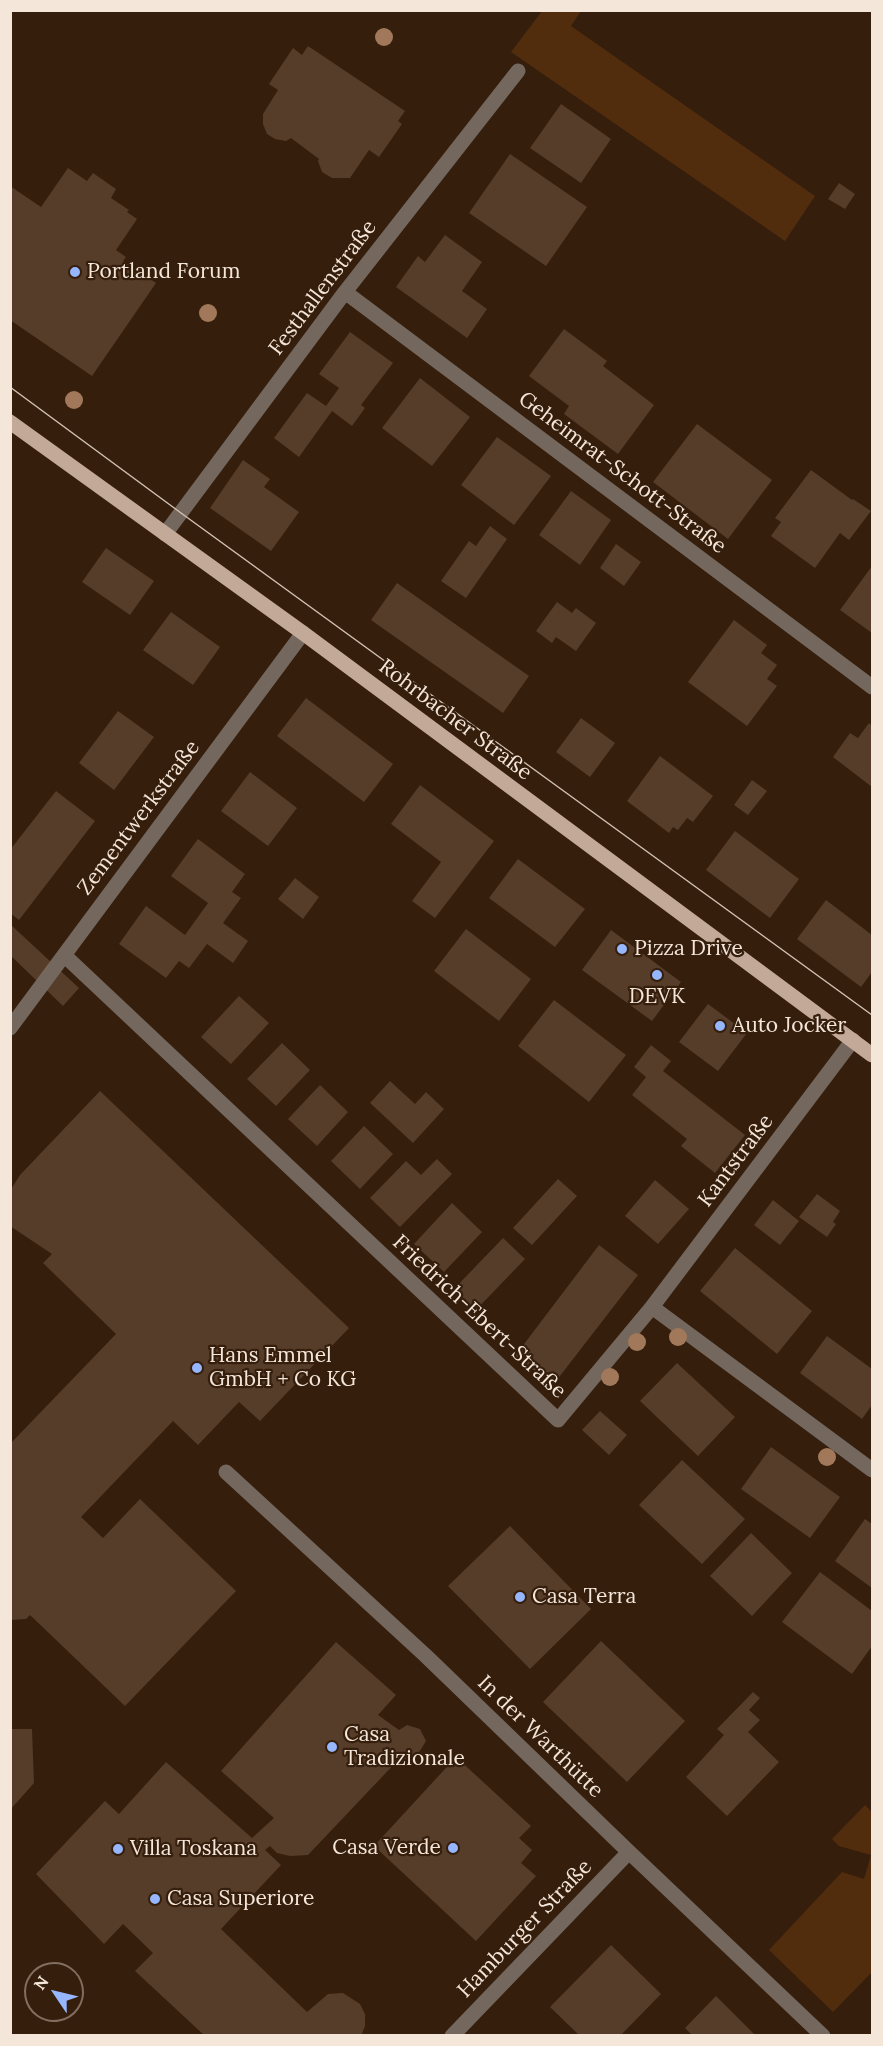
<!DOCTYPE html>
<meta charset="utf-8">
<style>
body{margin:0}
#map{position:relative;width:883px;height:2046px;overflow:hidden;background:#351e0c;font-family:Lora,serif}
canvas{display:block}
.frame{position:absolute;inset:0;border:12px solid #f5e6da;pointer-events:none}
.north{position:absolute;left:24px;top:1962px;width:60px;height:60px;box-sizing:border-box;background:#351e0c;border:2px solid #826e5e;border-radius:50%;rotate:305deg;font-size:16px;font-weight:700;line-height:24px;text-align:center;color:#f5e6da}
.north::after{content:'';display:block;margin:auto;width:21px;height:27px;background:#96b6fd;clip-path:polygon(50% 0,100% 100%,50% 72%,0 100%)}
</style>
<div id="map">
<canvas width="883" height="2046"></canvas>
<div class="frame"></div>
<div class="north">N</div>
</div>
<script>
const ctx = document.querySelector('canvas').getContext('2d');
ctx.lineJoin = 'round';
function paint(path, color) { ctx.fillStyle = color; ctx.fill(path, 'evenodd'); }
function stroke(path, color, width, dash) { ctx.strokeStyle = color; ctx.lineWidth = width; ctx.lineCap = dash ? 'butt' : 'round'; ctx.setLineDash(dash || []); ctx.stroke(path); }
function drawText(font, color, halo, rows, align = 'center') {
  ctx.font = font + ' Lora,serif'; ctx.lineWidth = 4.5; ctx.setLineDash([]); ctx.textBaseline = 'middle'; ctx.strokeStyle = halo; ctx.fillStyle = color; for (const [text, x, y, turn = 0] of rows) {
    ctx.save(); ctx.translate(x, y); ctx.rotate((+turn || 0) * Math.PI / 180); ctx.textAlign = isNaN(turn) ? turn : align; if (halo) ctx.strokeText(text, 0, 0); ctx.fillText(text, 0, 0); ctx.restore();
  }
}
paint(new Path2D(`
 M542,11H581L571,26L815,196L785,241L511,52Z
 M865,1805L872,1812V1972L833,2012L769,1950L842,1872L864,1879L871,1855L839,1846L832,1839Z`), '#512d0e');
paint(new Path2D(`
 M308,46L405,111L398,121L402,124L379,157L369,150L350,178H332L322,172L318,161L319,159L291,138L286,141L275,139L267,134L263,124V114L278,90L269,84L293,48L302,55Z
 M561,104L611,139L581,183L530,148Z
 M510,154L587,207L546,266L469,213Z
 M68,168L87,181L93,173L116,189L111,198L129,210L127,212L137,219L116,250L126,257L123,261L156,283L92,376L10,320V186L41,207Z
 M839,183L855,194L845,209L828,199Z
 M445,235L482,262L462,291L487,309L467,338L396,287L418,256L425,262Z
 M564,329L607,361L603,366L654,405L618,454L564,414L569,406L529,376Z
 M350,332L393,363L361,405L365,408L352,426L332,411L299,457L274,438L307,393L326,406L339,388L319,374Z
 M420,378L470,417L432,466L382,428Z
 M697,424L772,480L728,539L653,482Z
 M497,437L551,476L514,525L461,485Z
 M243,460L270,479L264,487L299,512L271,551L210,508Z
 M811,470L852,500L853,499L871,511L849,540L840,533L815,568L771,536L781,522L775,518Z
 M571,491L611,520L580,565L539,535Z
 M490,526L507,539L466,598L441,581L469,541L476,546Z
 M616,544L641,562L624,586L600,568Z
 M106,548L154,581L130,615L82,582Z
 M872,566V633L840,610Z
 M397,583L529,676L503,713L371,620Z
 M557,602L572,613L576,608L596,623L576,651L556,637L552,643L536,631Z
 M171,612L220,647L193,685L143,650Z
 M734,620L767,645L761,653L777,665L767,679L777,686L747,726L688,682Z
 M306,698L393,764L364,802L277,736Z
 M118,711L154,737L114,790L79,763Z
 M581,718L615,743L590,777L556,752Z
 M869,723L872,726V787L833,757L850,733L858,738Z
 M660,756L713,796L693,822L687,818L678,830L673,827L669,833L627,801Z
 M250,772L297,808L268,846L221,811Z
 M752,780L767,791L748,815L734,805Z
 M420,785L494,841L435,918L412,901L441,862L391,824Z
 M56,791L95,821L19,920L10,913V850Z
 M735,831L799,879L770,918L706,870Z
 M198,839L245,874L232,892L241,898L223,923L248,941L233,963L207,944L189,968L179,961L166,978L119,944L146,906L185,935L208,903L171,876Z
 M518,859L585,909L555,947L489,898Z
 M295,878L319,897L303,919L278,899Z
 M826,900L872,935V972L861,987L797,939Z
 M10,924L79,988L63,1006L10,955Z
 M466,929L531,979L499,1021L434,971Z
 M611,930L681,982L652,1021L582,970Z
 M239,996L269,1023L231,1064L201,1037Z
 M554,1000L626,1055L589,1102L518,1046Z
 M708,1004L747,1033L718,1071L679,1042Z
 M282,1043L310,1070L276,1106L247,1079Z
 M651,1045L671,1061L663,1071L745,1135L715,1173L681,1146L687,1139L632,1095L646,1077L634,1067Z
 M390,1081L415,1104L426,1092L444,1109L413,1143L370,1103Z
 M320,1085L348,1112L317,1146L288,1119Z
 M100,1091L349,1328L260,1421L239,1402L198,1445L173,1421L81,1517L103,1538L140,1499L236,1591L125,1706L30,1615L26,1619L10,1620V1444L116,1334L43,1263L52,1254L10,1226V1191L20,1175Z
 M364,1126L393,1154L360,1189L331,1161Z
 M437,1159L452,1174L400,1227L370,1198L406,1161L421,1175Z
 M558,1179L577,1196L532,1245L513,1228Z
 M655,1180L689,1209L658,1244L625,1216Z
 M817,1194L840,1211L833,1222L836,1224L827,1237L799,1217Z
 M773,1200L799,1221L780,1245L754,1225Z
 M452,1203L482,1232L444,1272L414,1244Z
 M503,1238L525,1259L474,1312L452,1291Z
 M599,1245L638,1275L553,1385L515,1356Z
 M735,1248L812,1311L777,1354L700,1291Z
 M827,1336L872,1369V1405L862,1419L800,1373Z
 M677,1363L735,1417L698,1456L640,1401Z
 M600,1411L627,1435L609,1455L582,1430Z
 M771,1447L840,1497L810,1538L741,1489Z
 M682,1460L745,1519L702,1564L639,1505Z
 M865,1519L872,1524V1588L835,1561Z
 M510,1526L591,1609L530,1669L448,1586Z
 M751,1533L792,1573L752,1616L710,1576Z
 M820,1572L872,1611V1646L852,1674L782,1622Z
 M601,1641L685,1721L627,1782L543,1702Z
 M336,1642L396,1695L378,1715L399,1730L407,1725L420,1729L426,1741L418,1754L408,1761L399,1759L308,1855L290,1856L277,1853L270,1846L265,1850L281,1865L221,1929L307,2012L328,1994L343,1993L360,2004L365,2014V2026L361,2036H205L135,1971L153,1953L123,1924L104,1944L36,1874L105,1801L119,1814L166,1762L252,1838L274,1818L221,1771Z
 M753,1692L760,1698L749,1710L760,1720L748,1732L779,1762L727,1816L686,1777L724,1735L717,1729Z
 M10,1729H32L34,1783L10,1810Z
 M456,1757L531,1826L519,1838L532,1850L521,1863L536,1876L476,1941L374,1846Z
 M611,1945L661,1994L620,2036H580L550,2007Z
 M716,1996L756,2036H693L685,2028Z`), '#563d2a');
stroke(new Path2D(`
 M345,292L872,687
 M165,534L345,292L518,71
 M64,955L558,1420L652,1307L872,1470
 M10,1028L303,633
 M652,1307L853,1040
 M226,1472L426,1656L629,1852L823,2036
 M452,2036L629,1852`), '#73675e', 15);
stroke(new Path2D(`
 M10,422L303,633L872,1055`), '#c3aa98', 15);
stroke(new Path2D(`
 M10,387L181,513L872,1015`), '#d1c1b3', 1.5);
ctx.fillStyle = '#a1795a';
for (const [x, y] of [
 [384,37],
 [208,313],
 [74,400],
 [678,1337],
 [637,1342],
 [610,1377],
 [827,1457]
]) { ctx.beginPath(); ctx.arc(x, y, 9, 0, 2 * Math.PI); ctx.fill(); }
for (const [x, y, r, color] of [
 [75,272,6,"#96b6fd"],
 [622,949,6,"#96b6fd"],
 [657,975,6,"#96b6fd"],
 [720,1026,6,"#96b6fd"],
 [197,1368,6,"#96b6fd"],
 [520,1597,6,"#96b6fd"],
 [332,1747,6,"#96b6fd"],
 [453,1848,6,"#96b6fd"],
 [118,1849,6,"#96b6fd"],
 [155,1899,6,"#96b6fd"]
]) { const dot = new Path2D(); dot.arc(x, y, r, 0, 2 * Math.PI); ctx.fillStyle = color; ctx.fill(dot); stroke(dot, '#351e0c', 2); }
drawText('21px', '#f5e6da', '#351e0c', [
 ["Portland Forum",87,272],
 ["Pizza Drive",634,949],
 ["DEVK",657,997,"center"],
 ["Auto Jocker",732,1026],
 ["Hans Emmel",209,1356],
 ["GmbH + Co KG",209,1380],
 ["Casa Terra",532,1597],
 ["Casa",344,1735],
 ["Tradizionale",344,1759],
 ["Casa Verde",441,1848,"right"],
 ["Villa Toskana",130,1849],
 ["Casa Superiore",167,1899]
], 'left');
drawText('21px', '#f5e6da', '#351e0c', [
 ["Festhallenstraße",323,288,-53],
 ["Geheimrat-Schott-Straße",622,473,37],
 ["Rohrbacher Straße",455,720,37],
 ["Zementwerkstraße",139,818,-53],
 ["Kantstraße",736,1161,-53],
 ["Friedrich-Ebert-Straße",479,1317,43],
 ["In der Warthütte",540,1737,44],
 ["Hamburger Straße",525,1929,-46]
]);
</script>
